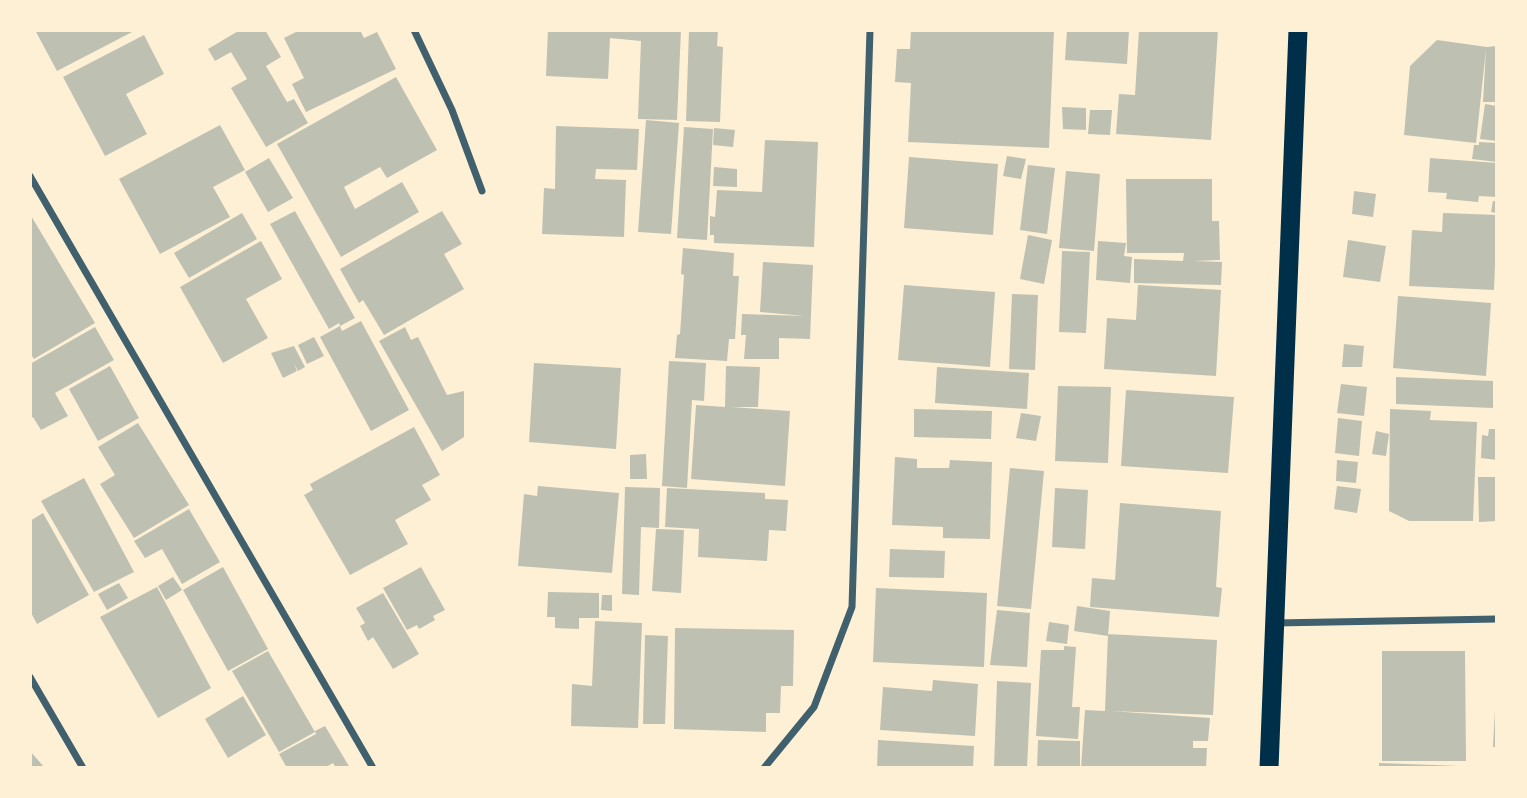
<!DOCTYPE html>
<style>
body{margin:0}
#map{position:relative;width:1527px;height:798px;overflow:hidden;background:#fdf0d5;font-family:Commissioner,sans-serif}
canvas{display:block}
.frame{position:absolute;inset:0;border:32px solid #fdf0d5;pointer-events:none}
</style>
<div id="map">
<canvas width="1527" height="798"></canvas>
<div class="frame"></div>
</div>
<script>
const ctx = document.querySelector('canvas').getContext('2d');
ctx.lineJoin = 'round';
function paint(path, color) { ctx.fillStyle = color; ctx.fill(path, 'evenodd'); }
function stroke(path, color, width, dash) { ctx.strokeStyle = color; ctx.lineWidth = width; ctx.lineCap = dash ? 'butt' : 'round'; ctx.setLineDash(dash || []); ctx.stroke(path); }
paint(new Path2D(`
 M35,30H136L57,71Z
 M240,30H265L281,57L266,66L287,102L294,99L308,123L266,147L231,88L247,79L231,52L215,61L208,49Z
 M300,30H360L364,38L377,32L396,69L306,112L292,84L304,78L284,38Z
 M548,30H681L677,120L638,119L641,41L610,38L608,79L546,76Z
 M689,30H718L717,46L723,47L720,122L686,121Z
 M911,30H1054L1049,148L908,142L911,83L895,82L897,49H910Z
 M1067,30H1129L1127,64L1065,60Z
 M1139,30H1218L1211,140L1116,134L1119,94L1135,95Z
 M144,35L164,74L126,94L147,134L105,156L63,77Z
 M1437,40L1487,47L1497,46V102H1483L1486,49L1476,143L1404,135L1410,66Z
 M396,77L437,150L387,178L380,167L344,187L355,209L402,182L419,212L341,257L277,144Z
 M1485,104L1497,106V141L1480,139Z
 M1062,107L1086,108V130L1063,129Z
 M1090,110H1112L1110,135L1088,134Z
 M646,120L679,123L671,234L638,232Z
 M220,125L245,170L213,187L230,217L160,254L119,179Z
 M556,126L639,129L637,170L596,169L595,179L626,180L624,237L542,234L544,188L555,189Z
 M684,127L713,129L707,240L677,238Z
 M714,128L735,130L733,147L713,145Z
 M765,140L818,142L814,247L714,243V235H710V216L715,217L717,190L762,192Z
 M1479,142L1497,143V162L1472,159L1474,145H1479Z
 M1007,156L1026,159L1021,179L1003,176Z
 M909,157L998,164L993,235L904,228Z
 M269,158L293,198L268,212L245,172Z
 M1430,158L1497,163V197L1479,196L1478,202L1446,199L1447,193L1428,192Z
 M1028,165L1055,168L1047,234L1020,230Z
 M714,167L737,169V187L713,186Z
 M1066,171L1100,174L1094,251L1059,248Z
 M1126,179H1212V221H1219L1220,260L1193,261L1222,262L1221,285L1134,283V259L1183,261L1184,253H1127Z
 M1354,191L1376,194L1373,217L1352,214Z
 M1493,201H1497V213L1491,212Z
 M295,211L355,318L340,326L339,323L329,329L270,224Z
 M442,211L462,244L444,254L464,289L384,335L363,300L359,303L340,269Z
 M242,213L257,239L189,278L174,253Z
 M1443,213L1497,215L1494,290L1409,286L1412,230L1442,232Z
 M30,214L95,323L34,359L30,353Z
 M1028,235L1052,240L1044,284L1020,279Z
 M1348,240L1386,246L1380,282L1343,277Z
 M261,241L282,279L246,299L268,338L223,363L180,287Z
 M1098,241L1126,243L1124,256L1132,257L1130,283L1096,280Z
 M683,248L734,253L733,276H739L735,339H729L727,361L675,358L677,335L680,334L684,275L681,274Z
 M1062,251L1090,252L1086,333L1059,332Z
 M763,262L813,265L810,339L779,338V359H744L746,335H741L742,314L805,316L760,312Z
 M904,285L995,292L990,367L898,360Z
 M1138,285L1221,290L1216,376L1104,369L1107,318L1136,320Z
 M1012,294L1038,295L1035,370L1009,369Z
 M1398,296L1491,303L1486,376L1393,368Z
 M361,321L409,410L371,431L320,337L340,326L342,331Z
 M95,327L114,360L55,393L68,416L41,430L33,417L30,419V364Z
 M405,327L411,340L418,337L447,395L464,391V437L442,451L379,341Z
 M314,337L324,356L307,364L298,345Z
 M1344,344L1364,346L1362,367H1342Z
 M294,346L305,367L298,371L294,363L297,371L283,378L271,353Z
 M669,361L706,363L704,401L692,400L687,488L662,486Z
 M534,363L621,368L616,449L529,442Z
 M110,366L139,418L98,441L69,389Z
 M726,366L760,367L758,407H731L790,411L785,486L691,479L696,405L725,407Z
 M937,367L1029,373L1027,409L935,403Z
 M1396,377L1493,381V408L1396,404Z
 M1341,384L1367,387L1364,416L1337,413Z
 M1058,386L1111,387L1108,463L1055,461Z
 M1126,390L1234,397L1228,473L1121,466Z
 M914,409L992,411L991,439L914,437Z
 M1390,409L1431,411L1430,420L1477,422L1473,521H1409L1389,511Z
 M1021,413L1041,416L1036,441L1016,438Z
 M1338,418L1362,421L1359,456L1335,453Z
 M138,423L189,505L134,538L100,484L115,475L98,447Z
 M414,427L440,475L422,485L431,500L395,520L408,544L350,575L304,495L313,490L310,484Z
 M1489,429H1497V460L1481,458L1482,435L1488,436Z
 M1376,431L1389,434L1386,456L1372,454Z
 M646,454L647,479H630V455Z
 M895,457L917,459V468H949L950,460L992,462L990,539L943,538V527L892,525Z
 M1337,460L1358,462L1356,483L1336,481Z
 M1010,468L1044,471L1031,609L997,606Z
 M1478,477H1497V521L1479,522Z
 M84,478L134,572L94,592L41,501Z
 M538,486L619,493L612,573L518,566L524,494L537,496Z
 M1337,486L1361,489L1357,513L1334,509Z
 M625,487L660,488L659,528L641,527L639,595L622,594Z
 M667,488L765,493V499L788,500L786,531L769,530L767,561L698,557L699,529L665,527Z
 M1055,488L1088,490L1085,549L1052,547Z
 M1120,503L1221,511L1216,587L1222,588L1219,617L1090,607L1092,578L1115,580Z
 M189,509L220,562L182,584L162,549L145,558L134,541Z
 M43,513L89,595L37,624L30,611V521Z
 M656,529L684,530L681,593L652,591Z
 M890,549L945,551L944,578L889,577Z
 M223,567L268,649L228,671L183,590Z
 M421,567L445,610L433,616L435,620L419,629L417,625L407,630L383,588Z
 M173,577L182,590L166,600L158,586Z
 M119,583L128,598L107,610L98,594Z
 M157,587L211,688L158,718L100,617Z
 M876,588L987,593L984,667L873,662Z
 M548,592L599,593V618H579V629L555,628V617H547Z
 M383,593L419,654L393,669L373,637L368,641L360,626L365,623L356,608Z
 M602,595H612V611L601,610Z
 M1077,606L1110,611L1108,636L1074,631Z
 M997,610L1030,613L1027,667L990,665Z
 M595,621L642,623L638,728L571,726L572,684L592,686Z
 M1049,622L1069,625L1067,644L1046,641Z
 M675,628L794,630L793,686H781L780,713H766V732L674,729Z
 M1108,634L1217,640L1213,715L1111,711L1210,718L1208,741H1193V748H1207L1206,768H1081L1085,710L1105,711Z
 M645,635L668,636L665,724H643Z
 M1064,646L1076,647L1072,707H1080L1078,739L1036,736L1041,650H1064Z
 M268,651L315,732L279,752L232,671Z
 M1382,651H1465L1466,761H1382Z
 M933,680L978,684L975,736L880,730L883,687L932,691Z
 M997,681L1031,683L1027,768H994Z
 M243,696L266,735L228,758L205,719Z
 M1495,710H1497V747H1493Z
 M325,726L350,768H336L333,763L324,768H287L279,754L316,734L315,731Z
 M878,740L974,746L973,768H877Z
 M1038,740L1080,741V768H1037Z
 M30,751L45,768H30Z
 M1379,763L1460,766V768H1379Z`), '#bec0b2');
stroke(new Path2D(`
 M414,30L452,110L482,191
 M30,176L373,768
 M1275,623L1497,619
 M30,677L83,768
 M764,768L814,707L852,607L870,30`), '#3f606c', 7);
stroke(new Path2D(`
 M1269,768L1298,30`), '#003049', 19);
</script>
